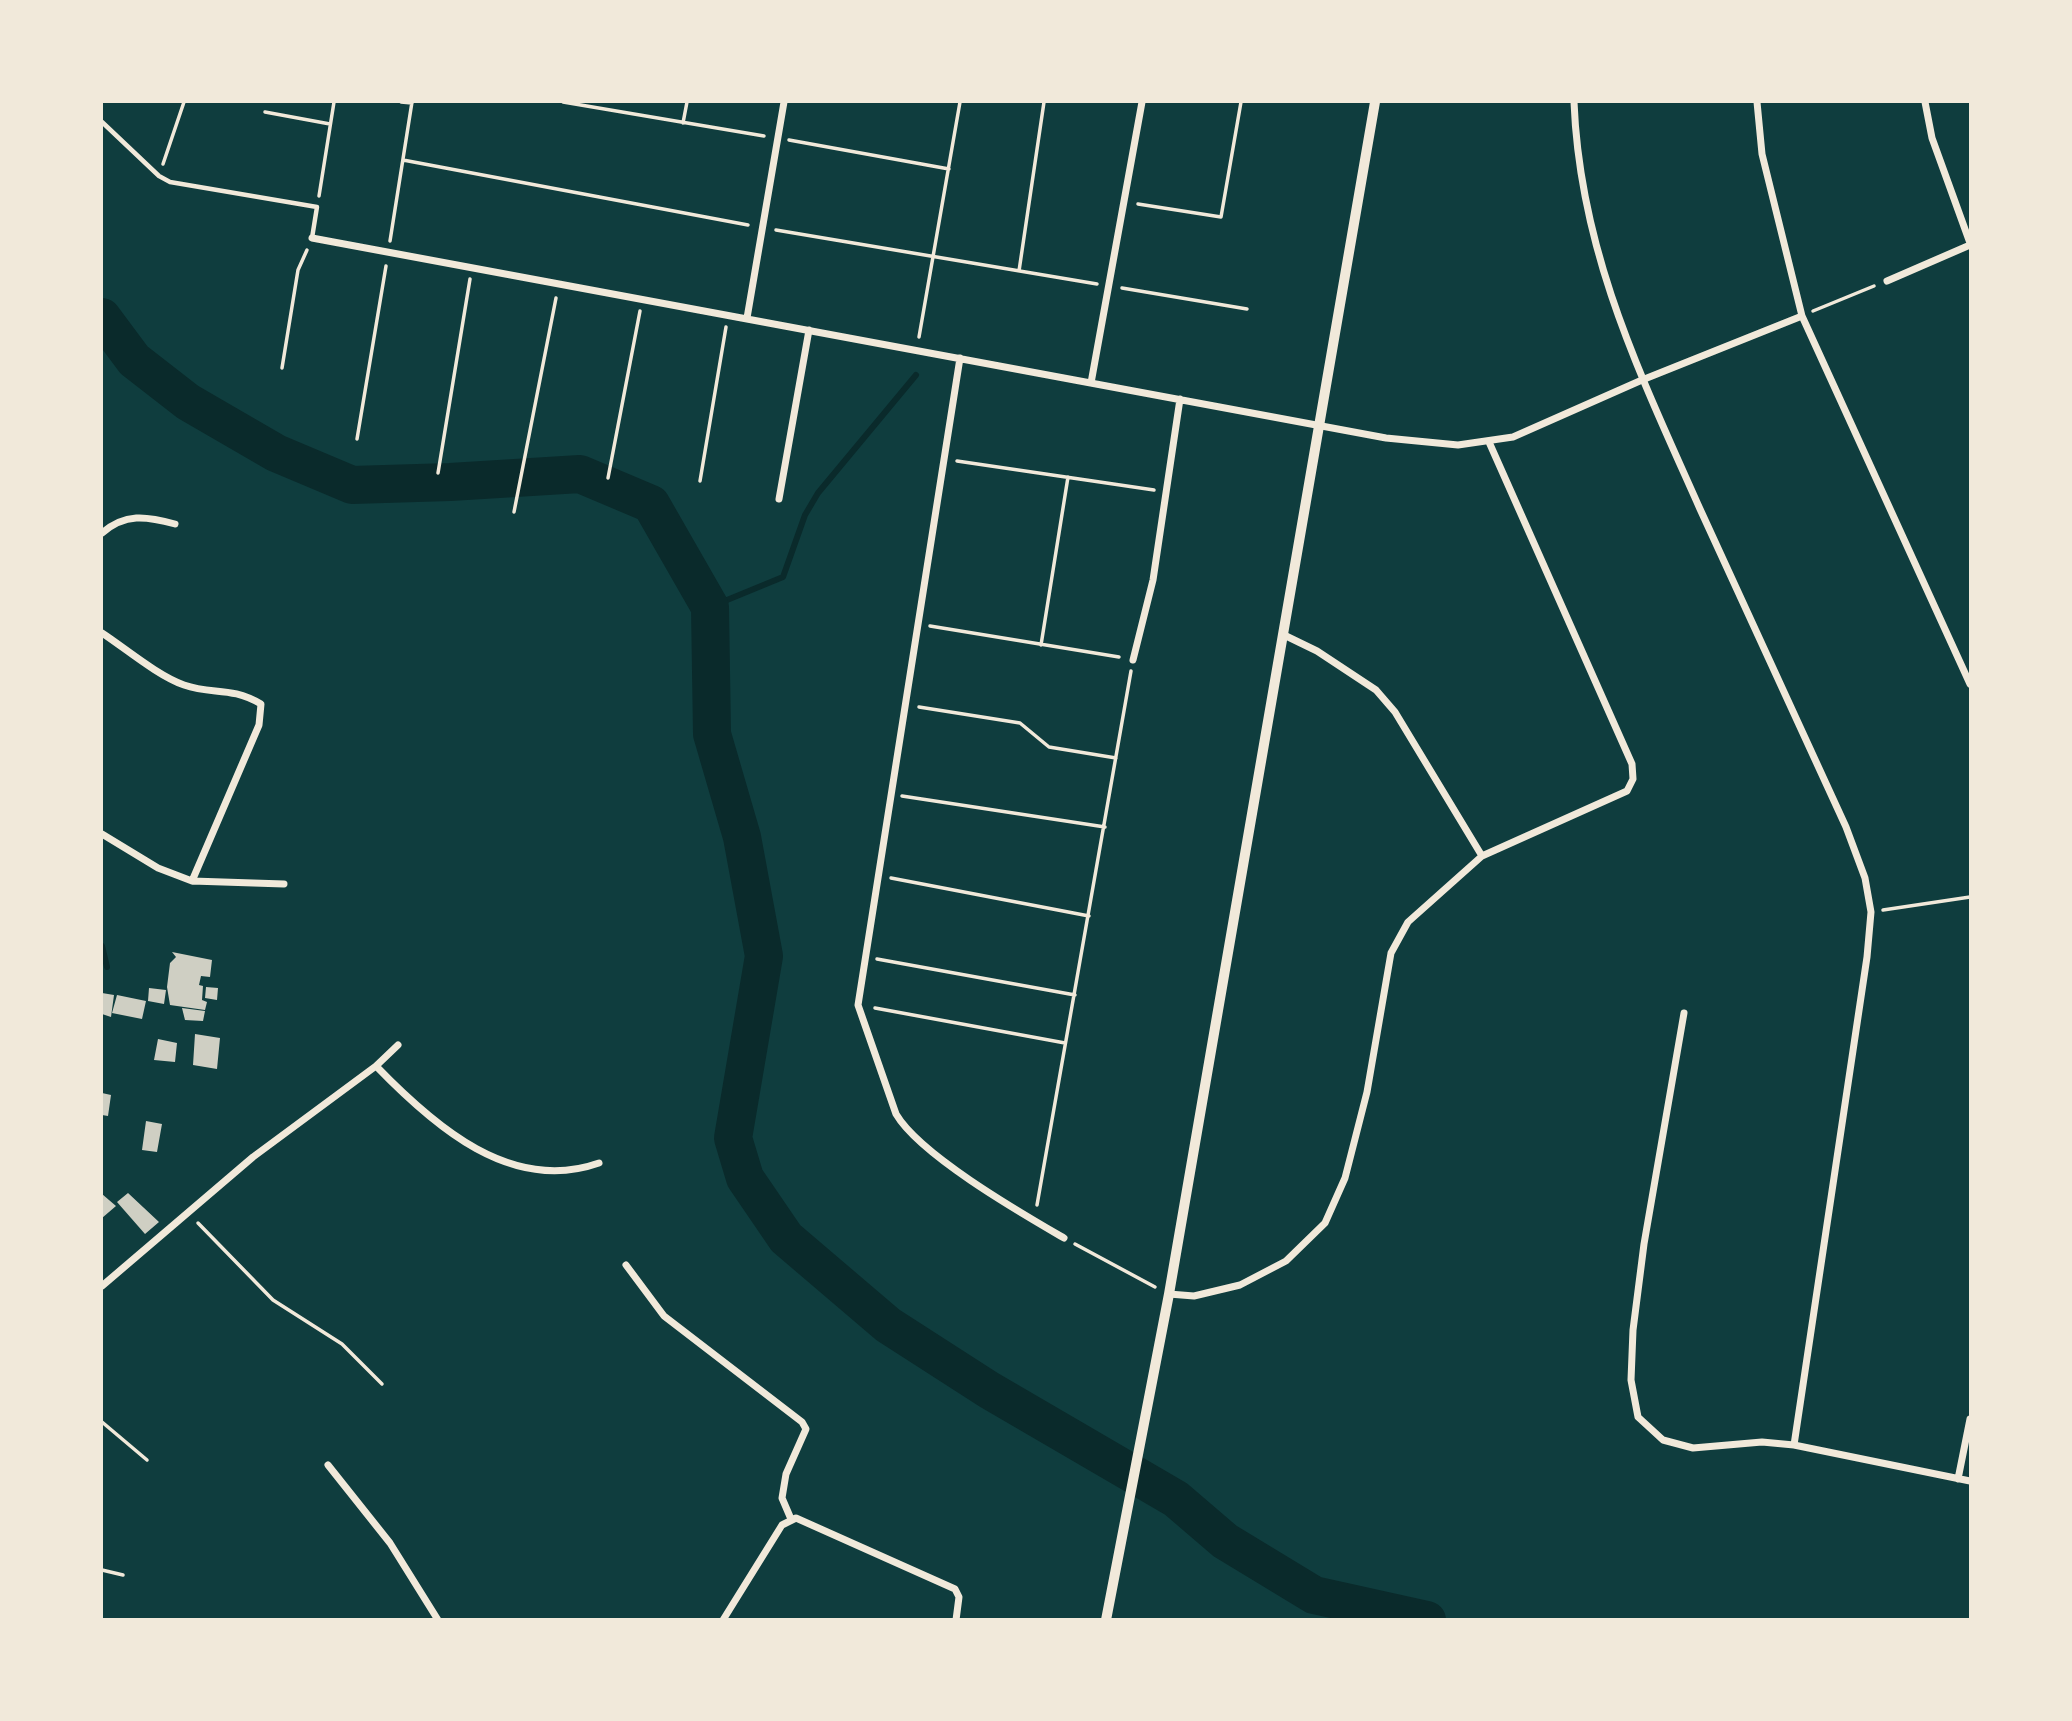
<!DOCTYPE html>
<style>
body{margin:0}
#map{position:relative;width:2072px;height:1721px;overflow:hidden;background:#0f3d3e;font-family:Quicksand,sans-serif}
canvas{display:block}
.frame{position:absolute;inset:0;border:103px solid #f1e9da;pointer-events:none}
</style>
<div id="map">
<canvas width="2072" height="1721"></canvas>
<div class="frame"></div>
</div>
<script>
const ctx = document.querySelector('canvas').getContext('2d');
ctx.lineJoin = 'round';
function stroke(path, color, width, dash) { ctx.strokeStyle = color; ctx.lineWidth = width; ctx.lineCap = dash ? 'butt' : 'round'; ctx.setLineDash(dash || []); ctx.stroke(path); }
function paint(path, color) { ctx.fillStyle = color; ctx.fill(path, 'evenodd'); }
stroke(new Path2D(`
 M710,607L783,577L805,515L818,493L916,375
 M102,946L107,967`), '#0a2a2b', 6);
stroke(new Path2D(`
 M102,317L134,360L188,402L276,453L352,485L450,482L580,474L651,504L710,607L712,734L742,837L764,956L733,1138L745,1178L786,1238L888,1325L989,1390L1176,1499L1225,1541L1314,1595L1427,1620`), '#0a2a2b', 38);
paint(new Path2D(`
 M172,952L212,960L210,977L201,976L199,985L203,986L202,1000L207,1002L205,1010L170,1005L167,987L170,963L176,957Z
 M206,987L218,988L217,1000L205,998Z
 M149,988L166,990L164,1004L148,1001Z
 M102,993L114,995L111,1017L102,1014Z
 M117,995L146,1001L142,1019L112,1013Z
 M182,1008L205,1011L203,1021L185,1020Z
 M195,1034L220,1038L217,1069L193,1065Z
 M158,1039L177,1043L175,1062L154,1060Z
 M102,1093L111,1095L108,1116L102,1115Z
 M146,1121L162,1124L157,1152L142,1150Z
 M128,1193L159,1222L145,1234L117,1202Z
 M102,1194L116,1206L102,1218Z`), '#cfcfc3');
stroke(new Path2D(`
 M401,102L412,103
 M563,102L764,136
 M265,112L330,124
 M683,123L687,102
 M789,140L949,169
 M403,160L748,225
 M163,164L184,102
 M319,196L334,102
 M1138,204L1221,217L1241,102
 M776,230L1097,284
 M390,241L412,102
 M1019,271L1044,102
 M1122,288L1247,309
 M1813,311L1874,286
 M919,337L960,102
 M282,368L298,270L307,250
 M357,439L386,266
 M957,461L1154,490
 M438,473L470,279
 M608,478L640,311
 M700,481L726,327
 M514,512L556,298
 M930,626L1119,657
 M1041,645L1068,477
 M919,707L1020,723L1049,747L1116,758
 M902,796L1105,827
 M891,878L1089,916
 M1883,910L1970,897
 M877,959L1075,995
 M875,1008L1065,1043
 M1037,1205L1131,671
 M198,1223L273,1300L342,1344L382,1384
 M1075,1244L1155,1287
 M102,1422L147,1460
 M102,1570L123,1575`), '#f1e9da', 3.5);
stroke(new Path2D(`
 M102,122L159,176L170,182L317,207L312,238`), '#f1e9da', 4.5);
stroke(new Path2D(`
 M1574,102C1580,252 1640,374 1700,509C1748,615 1797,721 1846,827L1865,878L1871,912L1867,957L1794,1445
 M1757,102L1762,154L1802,316L1970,684
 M1925,102L1932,138L1970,243
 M312,238L1386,438L1458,445L1513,437L1642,380L1802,316
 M1887,281L1970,245
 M747,318L784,102
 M960,358L858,1005L896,1114C920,1155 1021,1213 1064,1238
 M1091,383L1142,102
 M779,499L809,330
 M102,533C125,513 146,516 175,524
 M102,633C125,648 158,676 184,685C213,695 230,686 261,704L259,725L192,881
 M1284,635L1317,651L1376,690L1395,712L1482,856
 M1133,660L1153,580L1180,399
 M102,834L158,868L192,881L284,884
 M1684,1013L1644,1244L1633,1330L1631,1380L1638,1417L1663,1440L1693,1448L1762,1442L1794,1445L1970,1481
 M376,1066C434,1126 511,1194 599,1163
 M626,1265L664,1316L802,1422L806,1429L786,1474L782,1498L791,1519
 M102,1286L253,1157L376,1066L398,1045
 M1169,1294L1194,1296L1240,1285L1286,1261L1325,1223L1345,1178L1367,1092L1391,953L1408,922L1482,856L1627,791L1633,779L1632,764L1489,442
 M328,1465L390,1543L438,1620
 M1958,1479L1970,1419
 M723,1620L782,1525L796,1518L955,1589L959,1597L956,1620`), '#f1e9da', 7);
stroke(new Path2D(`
 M1106,1620L1169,1294L1375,102`), '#f1e9da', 10);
</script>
